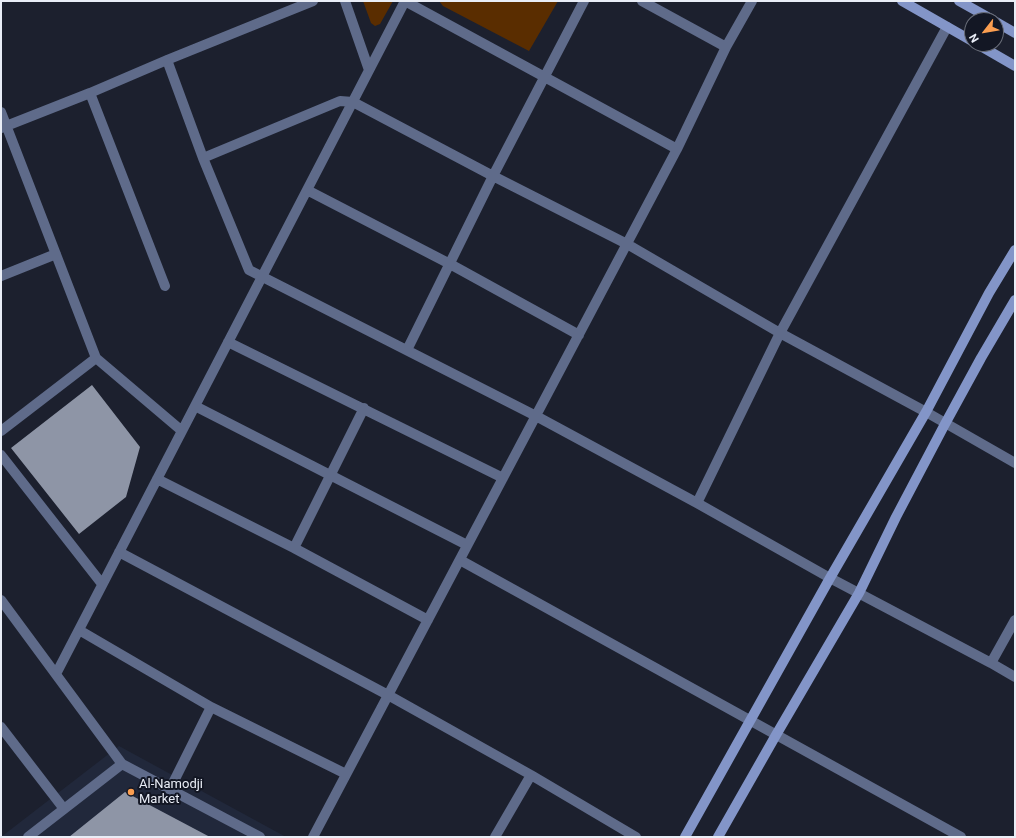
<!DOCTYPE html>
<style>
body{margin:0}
#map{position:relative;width:1016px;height:838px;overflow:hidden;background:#1c202e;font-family:Roboto,sans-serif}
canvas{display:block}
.frame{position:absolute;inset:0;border:2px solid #e9edf6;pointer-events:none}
.north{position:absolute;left:964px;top:12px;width:40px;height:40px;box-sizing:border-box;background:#131724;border:1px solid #696d78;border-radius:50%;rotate:239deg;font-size:11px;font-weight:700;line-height:16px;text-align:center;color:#e9edf6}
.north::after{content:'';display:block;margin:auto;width:14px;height:18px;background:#fb9e50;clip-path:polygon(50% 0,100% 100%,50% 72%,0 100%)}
</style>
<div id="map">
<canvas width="1016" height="838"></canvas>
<div class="frame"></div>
<div class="north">N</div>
</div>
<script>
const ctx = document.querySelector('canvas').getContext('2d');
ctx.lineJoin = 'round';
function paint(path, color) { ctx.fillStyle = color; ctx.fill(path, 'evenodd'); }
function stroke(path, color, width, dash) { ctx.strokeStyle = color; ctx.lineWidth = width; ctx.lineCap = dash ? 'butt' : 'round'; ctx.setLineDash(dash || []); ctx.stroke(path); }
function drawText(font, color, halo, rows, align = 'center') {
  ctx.font = font + ' Roboto,sans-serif'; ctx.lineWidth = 4; ctx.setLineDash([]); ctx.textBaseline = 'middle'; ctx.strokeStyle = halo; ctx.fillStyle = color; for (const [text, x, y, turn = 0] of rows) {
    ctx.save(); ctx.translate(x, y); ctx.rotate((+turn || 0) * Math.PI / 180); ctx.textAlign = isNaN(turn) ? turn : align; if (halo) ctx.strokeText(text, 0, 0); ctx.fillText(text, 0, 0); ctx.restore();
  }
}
paint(new Path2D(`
 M119,746L286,837H1Z`), '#21283b');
paint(new Path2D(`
 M363,1H393L380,24L375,26L371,23Z
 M439,1H558L529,51L443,6Z`), '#5a2d00');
paint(new Path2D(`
 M92,385L140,447L126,497L79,534L11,448Z
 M125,792L210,837H69Z`), '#8e95a6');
stroke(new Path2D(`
 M345,1L369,70
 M405,1L677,149
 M642,1L726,47
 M167,60L203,158L249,270L536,416L697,503L830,578L991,663L1015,677
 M90,93L165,286
 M1,112L96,358L182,431
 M1,128L90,93L167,60L313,1
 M203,158L340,101L353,102L493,176L627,244L780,333L926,412L1015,463
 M307,190L450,264L579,335
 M1,276L56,254
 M228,342L503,478
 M407,350L493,176L584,1
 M195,406L467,545
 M1,431L96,358
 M1,455L102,584
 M157,479L294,548L428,620
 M697,503L780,333L947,27
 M294,548L364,408
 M119,552L388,695L531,775L636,837
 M460,560L961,837
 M1,600L122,764L260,837
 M79,630L211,707L346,774
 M991,663L1015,620
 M56,674L405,1
 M1,727L64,809
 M170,789L211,707
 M28,837L122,764
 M313,837L677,149L726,47L752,1
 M495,837L531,775`), '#5f6b8a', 10);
stroke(new Path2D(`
 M902,1L972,41
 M959,1L993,20
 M996,22L1015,33
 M977,44L1015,66
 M685,837L830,578L926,412L989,293L1015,250
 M718,837L776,735L859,593L896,517L945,424L981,358L1015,300`), '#8395c8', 10);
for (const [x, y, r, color] of [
 [131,792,4,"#fb9e50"]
]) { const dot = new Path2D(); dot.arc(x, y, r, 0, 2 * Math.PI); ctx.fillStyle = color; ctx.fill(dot); stroke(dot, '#131724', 1.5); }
drawText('13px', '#e9edf6', '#131724', [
 ["Al-Namodji",139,785],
 ["Market",139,800]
], 'left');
</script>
